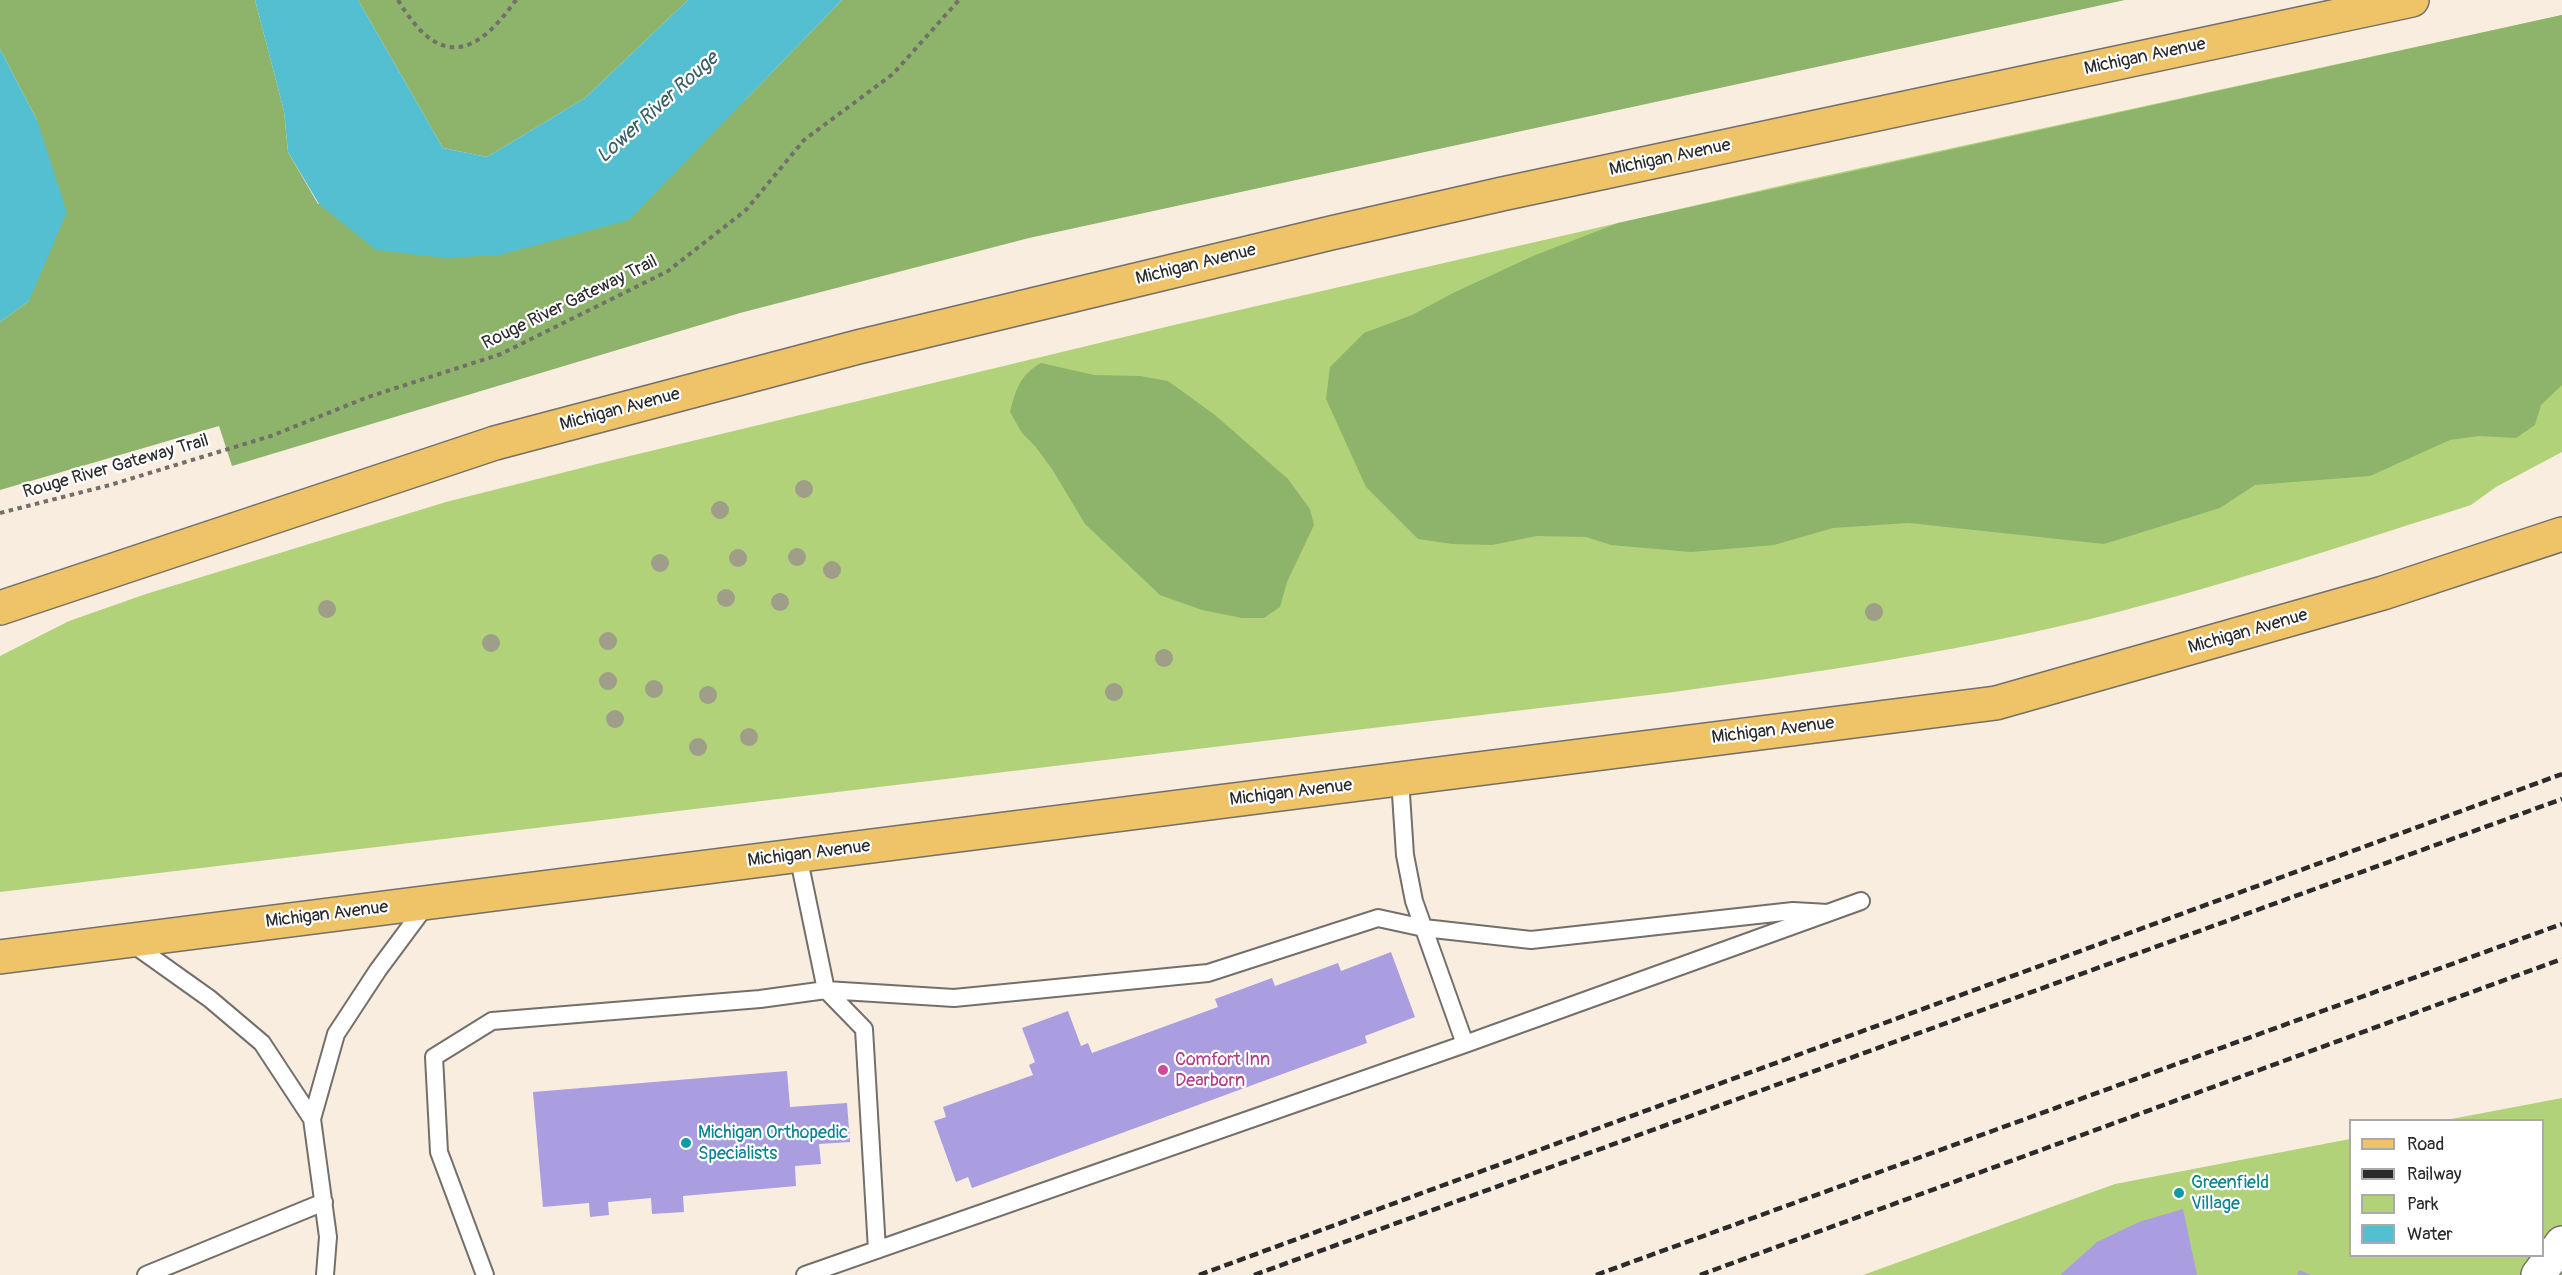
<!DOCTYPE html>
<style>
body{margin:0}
#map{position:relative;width:2562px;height:1275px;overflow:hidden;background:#f9eddf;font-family:Pangolin,sans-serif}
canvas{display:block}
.legend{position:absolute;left:2349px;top:1119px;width:195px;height:138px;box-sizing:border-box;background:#fff;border:2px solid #aaa;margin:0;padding:8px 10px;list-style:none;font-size:18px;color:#2b2b2b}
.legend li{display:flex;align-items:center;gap:12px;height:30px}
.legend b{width:30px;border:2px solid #aaa}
</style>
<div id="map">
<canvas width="2562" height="1275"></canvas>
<ul class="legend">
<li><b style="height:8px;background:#efc469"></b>Road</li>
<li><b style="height:8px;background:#2b2b2b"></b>Railway</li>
<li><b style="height:16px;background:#b2d27a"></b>Park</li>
<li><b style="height:16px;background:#54bfd0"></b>Water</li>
</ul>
</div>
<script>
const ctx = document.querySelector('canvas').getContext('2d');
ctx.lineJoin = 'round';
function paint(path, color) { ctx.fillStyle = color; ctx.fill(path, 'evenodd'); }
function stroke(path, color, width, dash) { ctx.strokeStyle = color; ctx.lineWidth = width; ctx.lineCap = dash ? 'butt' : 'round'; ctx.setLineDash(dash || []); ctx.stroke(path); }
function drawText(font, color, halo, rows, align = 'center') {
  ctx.font = font + ' Pangolin,sans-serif'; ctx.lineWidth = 4.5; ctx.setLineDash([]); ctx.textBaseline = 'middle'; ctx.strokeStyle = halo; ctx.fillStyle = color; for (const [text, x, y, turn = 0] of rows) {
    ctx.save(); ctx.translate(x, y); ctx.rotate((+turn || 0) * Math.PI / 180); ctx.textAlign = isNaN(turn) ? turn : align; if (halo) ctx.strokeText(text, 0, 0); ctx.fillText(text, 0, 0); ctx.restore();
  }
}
paint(new Path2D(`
 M2562,15V452L2496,487L2471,505C2314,555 2157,608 1996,640C1889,662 1781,677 1674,692L0,892V656L69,621L146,594L446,502L609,461L1174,325L1801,181Z
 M2562,1098V1275H1863L2115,1184L2350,1139V1256H2542V1120H2446Z`), '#b2d27a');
paint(new Path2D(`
 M0,0H255L284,111L288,152L318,204L745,100L842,0H2125L1029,238L740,313L232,466L219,426L0,490V322L29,301L37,120L0,49Z
 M358,0H688L585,98L487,157L443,148Z
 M2562,15V385L2541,405L2535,425L2516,438L2479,436L2450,440L2370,476L2255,485L2220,508L2104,544L1909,523L1833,528L1774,545L1691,552L1611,545L1586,537L1537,536L1492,545L1452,544L1418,539L1366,487L1326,399L1330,367L1364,333L1412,315L1453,293L1533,256L1618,223Z
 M1041,363L1094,375L1140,376L1168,381L1215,415L1288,479L1310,509L1314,525L1287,582L1280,607L1264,618H1242L1202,610L1160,595L1085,524L1052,469L1035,446L1022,433L1010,412C1016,389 1020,375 1041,363Z`), '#8db46a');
paint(new Path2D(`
 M255,0H358L443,148L487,157L585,98L688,0H842L629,220L500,255L445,258L376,250L319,204L288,152L284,111Z
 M0,49L37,120L67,212L29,301L0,322Z`), '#54bfd0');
paint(new Path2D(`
 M1391,952L1415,1017L1365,1036L1367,1043L972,1188L968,1177L956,1182L934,1121L946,1117L943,1107L1033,1075L1029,1065L1035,1062L1022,1028L1068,1011L1081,1046L1088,1043L1092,1053L1218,1007L1215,999L1272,978L1275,986L1338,963L1341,971Z
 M787,1071L790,1107L847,1103L850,1142L819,1144L821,1164L795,1166L796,1186L683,1196L684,1212L652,1214L651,1198L608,1202L609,1215L590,1217L589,1203L543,1207L533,1092Z
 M2183,1209L2197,1275H2060L2097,1242L2139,1222Z
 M2299,1270L2311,1275H2297Z`), '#aa9de0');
const service = new Path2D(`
 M1400,779L1405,855L1414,901L1465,1044
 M798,855L826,990L864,1029L877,1250
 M130,942L210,999L262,1043L312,1119
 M146,1275L324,1202
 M325,1275L328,1237L312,1119L336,1034L378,970L427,904
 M485,1275L439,1152L434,1057L492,1021L760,999L826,990L954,998L1208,973L1378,918L1424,928L1531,940L1793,911L1828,913
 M805,1275L1465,1044L1861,901`);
const minor = new Path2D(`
 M2538,1275L2562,1243`);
const primary = new Path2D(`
 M0,608L495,443L858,347L1331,233L1502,194L2412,0
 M0,957L1996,703L2383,593L2562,534`);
stroke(service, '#736f6a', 20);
stroke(minor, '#736f6a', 36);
stroke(primary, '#736f6a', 36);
stroke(new Path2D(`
 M398,0C438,67 474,59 516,0
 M0,513L110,485L271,436L368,397L501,354L668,271L746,210L804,140L893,74L959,0`), '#736f6a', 4, [4.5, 4.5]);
stroke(service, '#fff', 16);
stroke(minor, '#fff', 33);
stroke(primary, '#efc469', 33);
stroke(new Path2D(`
 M1199,1275L2562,774
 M1254,1275L2562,799
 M1596,1275L2562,924
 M1700,1275L2562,959`), '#2b2b2b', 4.5, [9, 4.5]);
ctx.fillStyle = '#9e9e89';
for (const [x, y] of [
 [804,489],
 [720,510],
 [797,557],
 [738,558],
 [660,563],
 [832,570],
 [726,598],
 [780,602],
 [327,609],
 [1874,612],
 [608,641],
 [491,643],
 [1164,658],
 [608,681],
 [654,689],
 [1114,692],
 [708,695],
 [615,719],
 [749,737],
 [698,747]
]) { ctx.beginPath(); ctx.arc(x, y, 9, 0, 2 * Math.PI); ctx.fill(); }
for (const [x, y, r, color] of [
 [1163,1070,6,"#d1479c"],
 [686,1143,6,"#0f9aa8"],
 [2179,1193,6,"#0f9aa8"]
]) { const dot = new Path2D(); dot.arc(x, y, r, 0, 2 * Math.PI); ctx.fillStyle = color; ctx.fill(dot); stroke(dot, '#fff', 2); }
drawText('18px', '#2b2b2b', '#fff', [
 ["Michigan Avenue",2145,57,-12],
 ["Michigan Avenue",1670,158,-12],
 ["Michigan Avenue",1196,265,-14],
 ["Rouge River Gateway Trail",570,303,-26],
 ["Michigan Avenue",620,410,-15],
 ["Rouge River Gateway Trail",116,467,-16],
 ["Michigan Avenue",2248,632,-16],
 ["Michigan Avenue",1773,731,-7],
 ["Michigan Avenue",1291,793,-7],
 ["Michigan Avenue",809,854,-7],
 ["Michigan Avenue",327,915,-7]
]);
drawText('18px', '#b23c85', '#fff', [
 ["Comfort Inn",1175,1060],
 ["Dearborn",1175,1081]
], 'left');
drawText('18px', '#0d838f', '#fff', [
 ["Michigan Orthopedic",698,1133],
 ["Specialists",698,1154],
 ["Greenfield",2191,1183],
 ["Village",2191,1204]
], 'left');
drawText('italic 20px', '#395f65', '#fff', [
 ["Lower River Rouge",658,108,-42]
]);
</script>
